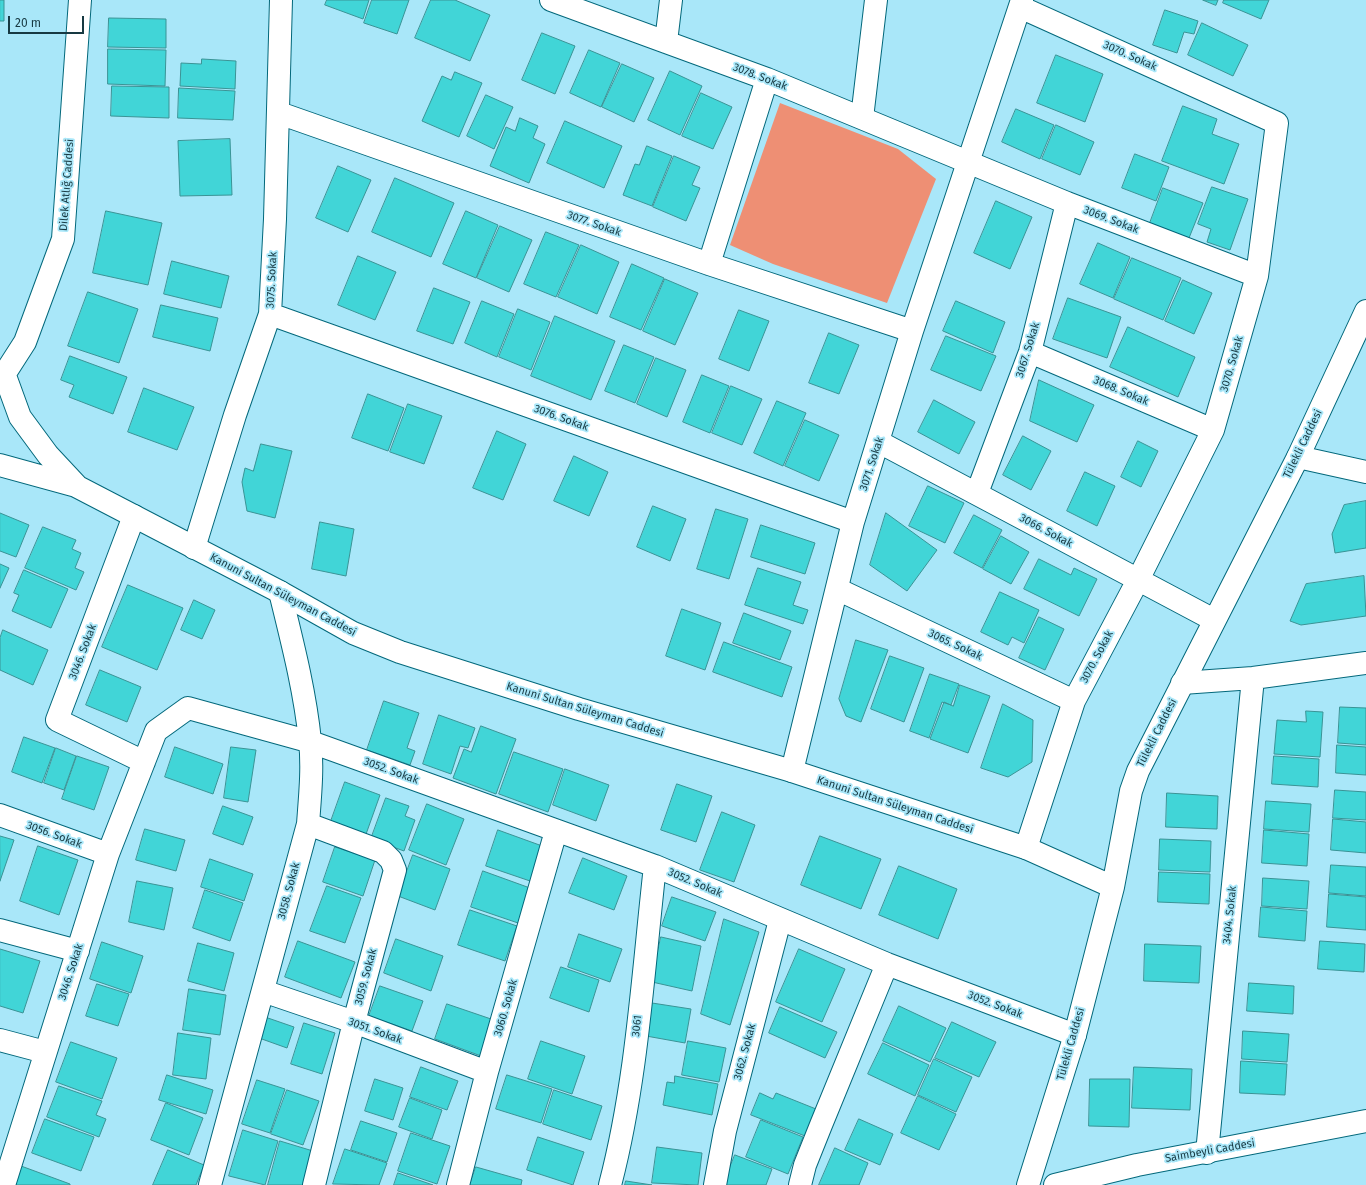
<!DOCTYPE html>
<meta charset="utf-8">
<style>
body{margin:0}
#map{position:relative;width:1366px;height:1185px;overflow:hidden;background:#a9e7f9;font-family:"Fira Sans",sans-serif}
canvas{display:block}
.scale{position:absolute;left:8px;top:16px;width:76px;height:18px;box-sizing:border-box;border:2px solid #173942;border-top:0;padding-left:5px;font-size:12px;line-height:14px;white-space:nowrap;color:#173942;-webkit-text-stroke:3px #a9e7f9;paint-order:stroke}
</style>
<div id="map">
<canvas width="1366" height="1185"></canvas>
<div class="scale">20 m</div>
</div>
<script>
const ctx = document.querySelector('canvas').getContext('2d');
ctx.lineJoin = 'round';
function paint(path, color) { ctx.fillStyle = color; ctx.fill(path, 'evenodd'); }
function stroke(path, color, width, dash) { ctx.strokeStyle = color; ctx.lineWidth = width; ctx.lineCap = dash ? 'butt' : 'round'; ctx.setLineDash(dash || []); ctx.stroke(path); }
function drawText(font, color, halo, rows, align = 'center') {
  ctx.font = font + ' "Fira Sans",sans-serif'; ctx.lineWidth = 3.5; ctx.setLineDash([]); ctx.textBaseline = 'middle'; ctx.strokeStyle = halo; ctx.fillStyle = color; for (const [text, x, y, turn = 0] of rows) {
    ctx.save(); ctx.translate(x, y); ctx.rotate((+turn || 0) * Math.PI / 180); ctx.textAlign = isNaN(turn) ? turn : align; if (halo) ctx.strokeText(text, 0, 0); ctx.fillText(text, 0, 0); ctx.restore();
  }
}
paint(new Path2D(`
 M780,103L898,149L936,179L887,303L773,264L730,245Z`), '#ee8f74');
const building = new Path2D(`
 M0,0H4V21H0Z
 M327,0H369L363,19L325,5Z
 M372,0H409L397,34L364,23Z
 M431,0H455L490,15L470,61L415,38Z
 M1203,0H1218L1216,5Z
 M1224,0H1269L1261,19L1223,3Z
 M1165,10L1198,21L1194,34L1184,32L1177,53L1153,45Z
 M109,18L166,19V48L108,47Z
 M1202,23L1248,45L1233,76L1188,55Z
 M542,33L575,46L555,94L522,80Z
 M108,49L166,50L165,86L108,84Z
 M589,50L620,63L601,107L570,93Z
 M1056,55L1103,74L1085,122L1037,103Z
 M202,59L236,61L235,89L180,86L181,63L201,64Z
 M622,64L654,78L634,122L602,107Z
 M670,71L702,86L680,135L648,120Z
 M455,72L482,83L459,137L422,121L442,76L451,80Z
 M112,86L169,87V118L111,116Z
 M179,88L235,91L233,120L178,118Z
 M701,93L732,107L713,149L682,136Z
 M486,95L513,107L494,149L467,136Z
 M1183,106L1217,119L1212,134L1239,144L1224,184L1162,161Z
 M1016,109L1054,125L1040,159L1002,142Z
 M520,118L538,126L533,138L545,144L529,183L490,166L506,127L515,131Z
 M565,121L622,146L604,188L547,163Z
 M1056,125L1094,142L1080,175L1042,159Z
 M230,139L232,195L180,196L178,141Z
 M647,146L672,156L652,206L623,195L635,164L639,165Z
 M1135,154L1169,167L1156,201L1122,188Z
 M674,156L700,167L692,185L700,188L686,221L653,207Z
 M338,166L371,180L348,232L316,218Z
 M395,178L454,203L431,257L372,232Z
 M1212,187L1248,199L1230,250L1207,242L1211,229L1198,224Z
 M1163,188L1203,203L1189,238L1150,223Z
 M996,201L1032,217L1010,269L974,253Z
 M106,211L162,223L148,285L93,273Z
 M466,211L498,225L476,278L443,264Z
 M500,226L532,240L509,292L477,278Z
 M546,232L579,245L556,297L524,284Z
 M1098,243L1130,257L1113,298L1080,284Z
 M581,245L619,262L597,314L558,297Z
 M358,256L396,272L375,320L338,305Z
 M1132,258L1181,278L1163,320L1114,299Z
 M172,261L229,276L221,308L164,294Z
 M632,264L664,278L641,330L610,317Z
 M665,279L698,293L675,345L643,331Z
 M1183,280L1212,293L1194,334L1165,321Z
 M434,288L470,302L453,344L417,331Z
 M88,292L138,309L119,363L68,346Z
 M1068,298L1121,317L1107,358L1053,339Z
 M482,301L514,314L497,357L465,343Z
 M956,301L1005,322L993,353L943,331Z
 M161,305L218,318L210,351L153,337Z
 M518,309L550,322L531,370L499,357Z
 M739,310L769,321L749,371L719,359Z
 M555,316L615,341L591,400L531,376Z
 M1128,327L1195,357L1178,397L1110,367Z
 M829,333L859,345L839,394L809,383Z
 M946,336L996,356L981,391L931,370Z
 M624,345L654,357L635,403L605,391Z
 M70,356L127,377L113,414L69,397L74,385L61,380Z
 M656,358L686,370L667,417L637,404Z
 M702,375L729,386L710,433L683,422Z
 M1039,380L1094,405L1077,442L1030,421Z
 M731,386L762,399L742,445L712,433Z
 M144,388L194,407L177,450L128,432Z
 M368,394L404,408L388,451L352,438Z
 M934,400L975,422L959,454L918,432Z
 M777,401L806,413L783,466L754,453Z
 M408,404L442,416L424,464L390,452Z
 M805,420L839,435L819,481L785,466Z
 M497,431L526,444L503,500L473,488Z
 M1023,436L1051,451L1031,490L1003,475Z
 M1138,441L1158,451L1141,487L1121,477Z
 M261,444L292,451L275,518L247,511L242,482L245,468L253,471Z
 M574,456L608,472L589,516L554,501Z
 M1085,472L1115,486L1097,526L1067,511Z
 M928,486L964,503L945,543L909,526Z
 M1366,501V548L1335,553L1332,534L1344,505Z
 M653,506L686,519L670,561L637,547Z
 M716,509L748,519L729,579L697,569Z
 M0,513L29,525L16,557L0,551Z
 M886,513L937,550L907,591L870,565Z
 M974,515L1002,530L982,568L954,553Z
 M320,522L354,529L346,576L312,569Z
 M761,525L815,543L805,574L751,557Z
 M43,527L76,540L72,549L81,553L75,568L84,572L76,590L25,568Z
 M1001,536L1029,552L1011,584L983,569Z
 M1039,559L1071,575L1074,568L1097,579L1079,616L1024,589Z
 M0,564L9,568L0,588Z
 M758,568L801,582L793,605L808,610L803,624L745,605Z
 M24,570L68,589L51,628L12,611L19,595L14,593Z
 M1364,576L1366,616L1301,625L1290,621L1306,584Z
 M128,585L183,608L157,670L102,647Z
 M1000,592L1039,610L1024,643L1012,637L1008,645L981,632Z
 M194,600L215,610L202,639L181,630Z
 M682,609L721,623L705,670L666,656Z
 M744,613L791,631L780,660L733,643Z
 M1039,617L1064,629L1045,670L1019,658Z
 M3,630L48,650L33,685L0,670V638Z
 M856,640L888,650L861,722L846,716L839,699Z
 M724,642L792,667L782,697L713,672Z
 M890,656L924,668L904,722L871,709Z
 M100,670L141,687L127,722L86,705Z
 M930,674L959,684L951,705L942,702L929,738L910,731Z
 M960,685L990,696L968,753L930,739L944,702L953,706Z
 M384,701L419,713L407,748L415,751L410,765L367,750Z
 M1003,704L1033,720L1032,762L1008,777L981,768Z
 M1340,707L1366,708V745L1338,743Z
 M1306,711L1323,712L1320,757L1274,754L1277,720L1306,722Z
 M439,715L475,728L468,748L460,746L451,774L423,764Z
 M481,726L516,739L496,794L453,778L464,749L471,752Z
 M24,737L55,748L42,783L12,772Z
 M1337,745L1366,747V775L1336,773Z
 M175,747L223,764L213,794L165,777Z
 M231,747L256,750L248,802L224,798Z
 M56,748L76,756L64,790L44,783Z
 M514,752L563,769L548,812L499,794Z
 M77,756L109,767L94,810L62,799Z
 M1274,756L1319,759L1318,787L1272,784Z
 M565,769L609,785L596,821L553,805Z
 M345,782L380,795L365,837L330,824Z
 M677,784L712,796L696,842L661,830Z
 M1335,790L1366,792V820L1333,818Z
 M1167,793L1218,796L1217,829L1166,827Z
 M386,798L409,806L405,816L415,820L404,851L371,839Z
 M1266,801L1311,804L1309,832L1264,829Z
 M427,804L464,819L446,865L409,850Z
 M223,806L253,817L243,845L213,834Z
 M722,812L755,825L734,882L700,870Z
 M1333,819L1366,822V853L1331,850Z
 M145,829L185,840L176,871L136,860Z
 M498,830L545,847L533,882L486,866Z
 M1264,830L1309,834L1307,866L1262,863Z
 M0,836L14,840L0,881Z
 M820,836L881,859L861,909L801,885Z
 M1160,839L1211,841L1210,872L1159,870Z
 M38,846L78,860L59,915L20,901Z
 M335,847L375,860L363,896L323,882Z
 M413,855L450,869L435,910L398,896Z
 M583,858L627,876L614,910L569,893Z
 M210,859L253,874L244,901L201,887Z
 M1331,865L1366,867V896L1329,893Z
 M899,866L957,889L938,939L879,915Z
 M483,871L530,888L518,923L471,907Z
 M1159,872L1210,874L1209,904L1158,902Z
 M1263,878L1309,881L1307,909L1262,906Z
 M137,881L173,888L164,930L129,922Z
 M327,886L361,898L345,943L310,931Z
 M205,890L243,903L230,941L193,928Z
 M1329,894L1366,897V930L1327,927Z
 M672,897L716,912L705,941L662,926Z
 M1261,907L1307,911L1305,941L1259,937Z
 M470,910L517,926L505,961L458,945Z
 M724,919L759,932L730,1025L701,1014Z
 M579,934L622,949L610,982L568,967Z
 M661,937L701,946L692,991L652,982Z
 M396,939L443,956L431,991L384,973Z
 M298,941L355,962L341,998L285,977Z
 M1320,941L1365,944L1364,972L1318,969Z
 M102,942L143,956L131,993L90,979Z
 M198,943L234,953L224,991L188,981Z
 M1145,944L1201,946L1199,983L1144,981Z
 M0,949L40,961L23,1013L0,1006Z
 M799,949L845,969L822,1022L776,1002Z
 M561,967L599,980L589,1012L550,998Z
 M1249,983L1294,986L1293,1014L1247,1011Z
 M97,984L129,994L118,1026L86,1016Z
 M380,986L423,1001L412,1031L369,1016Z
 M189,989L226,995L220,1035L183,1030Z
 M652,1003L691,1009L685,1043L646,1036Z
 M447,1004L494,1020L481,1056L435,1039Z
 M899,1006L946,1028L930,1062L883,1041Z
 M780,1007L837,1032L825,1058L769,1033Z
 M265,1017L294,1027L287,1048L259,1038Z
 M952,1022L996,1042L979,1077L935,1058Z
 M304,1023L335,1033L322,1074L291,1064Z
 M1243,1031L1289,1034L1287,1062L1242,1059Z
 M178,1033L211,1038L206,1079L173,1075Z
 M541,1041L585,1056L572,1094L528,1079Z
 M688,1041L726,1048L719,1082L682,1075Z
 M71,1042L117,1058L102,1099L56,1082Z
 M883,1043L929,1065L915,1096L868,1074Z
 M934,1059L972,1077L956,1112L918,1095Z
 M1241,1061L1287,1064L1285,1095L1240,1093Z
 M421,1067L458,1081L447,1110L410,1097Z
 M1134,1067L1192,1069L1190,1110L1132,1108Z
 M167,1075L213,1090L206,1114L159,1100Z
 M507,1075L552,1089L541,1123L496,1109Z
 M675,1076L718,1084L712,1115L663,1105L667,1082L674,1083Z
 M375,1079L403,1088L393,1120L365,1111Z
 M1090,1079H1130L1129,1127L1089,1126Z
 M257,1080L285,1089L270,1133L242,1124Z
 M59,1086L102,1101L96,1115L106,1119L99,1137L47,1117Z
 M287,1090L319,1101L303,1145L271,1134Z
 M554,1090L602,1106L591,1140L543,1124Z
 M760,1093L773,1099L776,1093L816,1109L805,1136L751,1115Z
 M918,1096L956,1114L939,1150L901,1133Z
 M410,1098L442,1110L432,1139L399,1127Z
 M166,1103L203,1118L189,1155L151,1140Z
 M45,1119L94,1137L81,1171L32,1153Z
 M859,1119L893,1134L880,1165L845,1150Z
 M761,1120L803,1137L788,1174L746,1157Z
 M361,1121L397,1133L387,1162L351,1150Z
 M243,1130L278,1141L265,1185L229,1176Z
 M411,1133L450,1146L437,1184L398,1171Z
 M538,1137L584,1152L573,1185L527,1170Z
 M280,1141L313,1151L303,1185H268Z
 M657,1147L702,1153L698,1185L652,1183Z
 M835,1148L868,1163L859,1185H819Z
 M345,1149L387,1163L379,1185L333,1184Z
 M168,1150L204,1165L196,1185H153Z
 M735,1155L772,1169L766,1185H723Z
 M21,1166L70,1184V1185H14Z
 M476,1167L522,1180L521,1185H470Z
 M398,1173L433,1185H394Z
 M626,1181L652,1185H625Z`);
paint(building, '#41d5d7');
stroke(building, '#3a9395', 1);
const street = new Path2D(`
 M551,0L767,79L1067,203L1257,276
 M1020,7L1277,123L1257,276L1213,430L1138,580L1074,701L1026,848
 M666,42L671,0
 M279,113L709,264L912,331
 M862,118L876,0
 M709,264L767,79
 M270,314L853,522
 M1030,352L1213,430
 M879,442L1214,620
 M1298,457L1366,472
 M977,493L1030,352L1067,203
 M134,516L57,720L144,762
 M194,548L235,415L270,314L275,219L281,0
 M837,589L1074,701
 M1182,683L1253,678L1366,663
 M792,771L853,522L912,331L1022,0
 M0,815L108,854
 M308,824L383,852L391,860L395,870L354,1022L314,1185
 M0,930L78,951
 M263,991L354,1022L487,1072
 M0,1040L45,1052
 M1207,1153L1253,678
 M4,1185L108,854L156,731L188,708L311,742L655,866L887,964L1075,1035
 M210,1185L308,824C310,797 313,768 310,741C305,691 292,641 280,592
 M458,1185L487,1072L556,831
 M610,1185C637,1082 643,972 655,866
 M715,1185L725,1131L780,920
 M800,1185L805,1165L821,1125L887,964`);
const secondary = new Path2D(`
 M4,373L20,417L48,455L76,485
 M0,381L25,342L63,239L80,0
 M0,465L76,486L280,592L353,633L400,652L579,709L792,771L1026,848L1113,887
 M1028,1185L1075,1035L1113,887L1131,791L1138,771L1298,457L1366,311
 M1055,1185L1137,1165L1366,1121`);
stroke(street, '#03687b', 24);
stroke(secondary, '#03687b', 24);
stroke(street, '#fff', 22);
stroke(secondary, '#fff', 22);
drawText('11px', '#173942', '#a9e7f9', [
 ["3070. Sokak",1130,56,24],
 ["3078. Sokak",760,77,21],
 ["Dilek Atlığ Caddesi",67,185,-86],
 ["3069. Sokak",1111,220,21],
 ["3077. Sokak",594,224,19],
 ["3075. Sokak",272,280,-87],
 ["3067. Sokak",1028,350,-73],
 ["3070. Sokak",1232,364,-74],
 ["3068. Sokak",1121,391,23],
 ["3076. Sokak",561,418,20],
 ["Tülekli Caddesi",1303,444,-64],
 ["3071. Sokak",872,464,-72],
 ["3066. Sokak",1046,531,28],
 ["Kanuni Sultan Süleyman Caddesi",283,595,28],
 ["3065. Sokak",955,645,25],
 ["3046. Sokak",83,652,-69],
 ["3070. Sokak",1097,657,-62],
 ["Kanuni Sultan Süleyman Caddesi",585,710,17],
 ["Tülekli Caddesi",1157,733,-63],
 ["3052. Sokak",391,771,20],
 ["Kanuni Sultan Süleyman Caddesi",895,805,18],
 ["3056. Sokak",54,835,20],
 ["3052. Sokak",695,883,23],
 ["3058. Sokak",289,891,-75],
 ["3404. Sokak",1230,915,-84],
 ["3046. Sokak",71,972,-72],
 ["3059. Sokak",366,977,-75],
 ["3052. Sokak",995,1005,21],
 ["3060. Sokak",506,1008,-74],
 ["3061",637,1026,-84],
 ["3051. Sokak",375,1031,20],
 ["Tülekli Caddesi",1071,1044,-74],
 ["3062. Sokak",745,1052,-75],
 ["Saimbeyli Caddesi",1210,1151,-10]
]);
</script>
